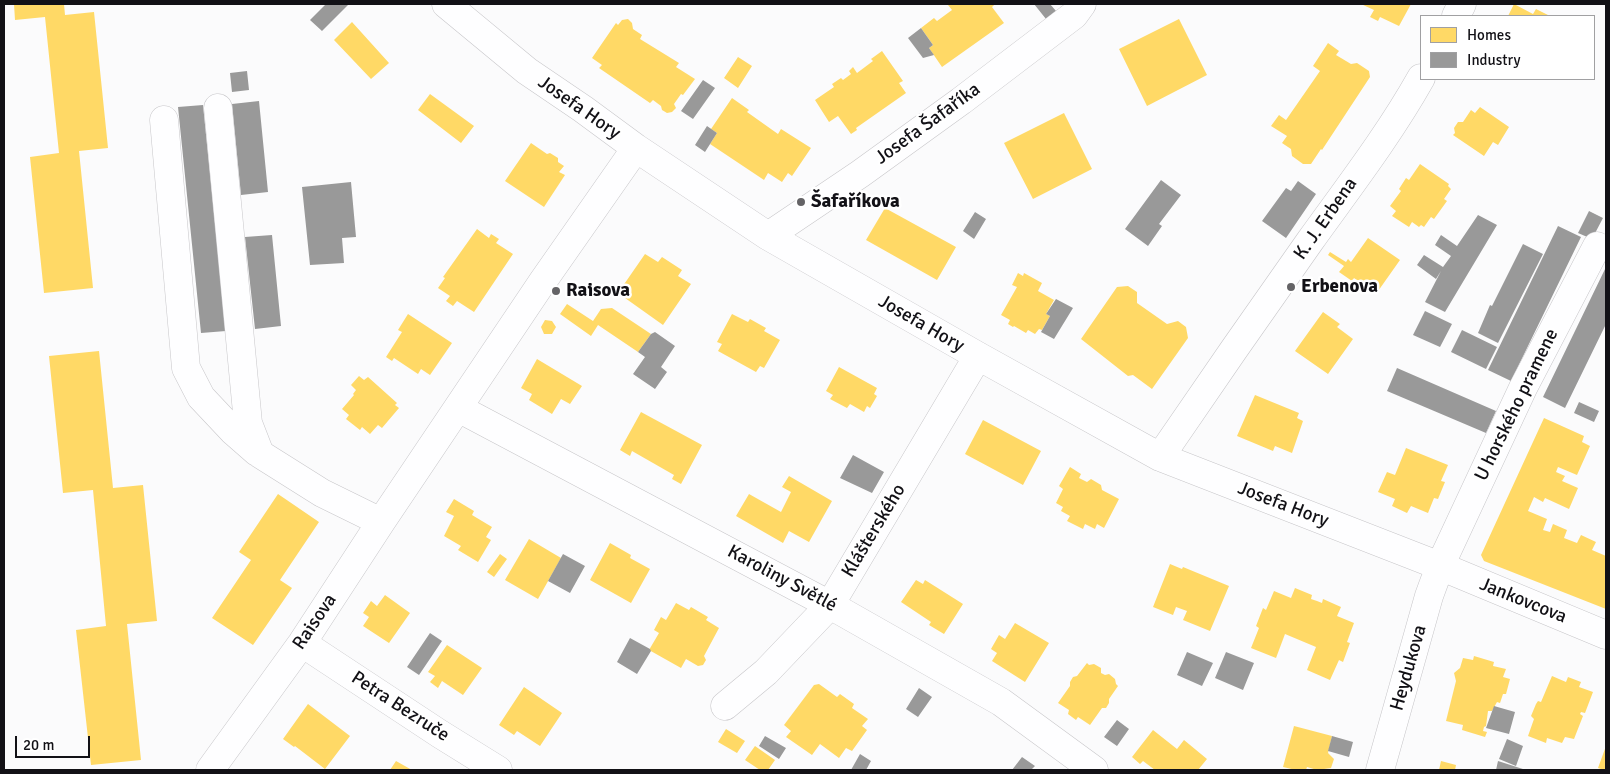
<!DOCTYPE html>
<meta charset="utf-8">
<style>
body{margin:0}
#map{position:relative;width:1610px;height:774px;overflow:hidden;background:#fbfbfc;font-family:Signika,sans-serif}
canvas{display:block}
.frame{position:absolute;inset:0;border:5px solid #121116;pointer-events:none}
.legend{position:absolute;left:1420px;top:15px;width:175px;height:65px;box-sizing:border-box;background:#fff;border:1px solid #a0a0a2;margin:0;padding:6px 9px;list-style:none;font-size:15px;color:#121116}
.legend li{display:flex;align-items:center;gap:10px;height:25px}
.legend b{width:25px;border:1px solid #a0a0a2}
.scale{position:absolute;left:15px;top:736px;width:75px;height:22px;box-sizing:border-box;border:2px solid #121116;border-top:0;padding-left:6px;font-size:15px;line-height:18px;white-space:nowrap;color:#121116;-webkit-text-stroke:4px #fff;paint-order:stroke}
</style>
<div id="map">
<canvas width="1610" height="774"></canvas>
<div class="frame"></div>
<ul class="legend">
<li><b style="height:14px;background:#ffd966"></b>Homes</li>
<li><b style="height:14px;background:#999"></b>Industry</li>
</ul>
<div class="scale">20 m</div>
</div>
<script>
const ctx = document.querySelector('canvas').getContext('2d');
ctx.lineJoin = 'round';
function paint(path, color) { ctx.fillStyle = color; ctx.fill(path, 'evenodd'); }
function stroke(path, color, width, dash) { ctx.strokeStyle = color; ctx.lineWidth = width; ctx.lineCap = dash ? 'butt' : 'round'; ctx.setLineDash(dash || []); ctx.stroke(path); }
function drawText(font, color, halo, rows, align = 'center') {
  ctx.font = font + ' Signika,sans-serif'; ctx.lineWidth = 5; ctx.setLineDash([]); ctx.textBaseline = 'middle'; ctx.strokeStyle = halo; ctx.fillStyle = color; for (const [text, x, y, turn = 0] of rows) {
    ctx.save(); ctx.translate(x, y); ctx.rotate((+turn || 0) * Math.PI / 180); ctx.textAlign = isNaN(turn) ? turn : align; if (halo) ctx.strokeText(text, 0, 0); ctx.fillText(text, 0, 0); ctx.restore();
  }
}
paint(new Path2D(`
 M14,4H64L65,15L94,12L108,148L79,151L93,288L44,293L30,157L59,153L45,17L15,20Z
 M950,4H995L992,7L1004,23L942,67L929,48L933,45L921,28L934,18L937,21L952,10L948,5Z
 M1361,4H1411L1399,26L1380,17L1378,21L1370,17L1374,10Z
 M1514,4L1533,14L1536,9L1550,16H1508Z
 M628,19L632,23L633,29L642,35L640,39L679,63L676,67L695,79L683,95L681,94L674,104L676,108L672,112L667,113L662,110L661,106L653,100L650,103L599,68L602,65L592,58L616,23L618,25L622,20Z
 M1179,19L1207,75L1147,106L1119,49Z
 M352,22L389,63L371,79L334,40Z
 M1328,43L1339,51L1336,55L1351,64L1357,63L1369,71L1370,77L1322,150L1321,149L1311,164H1303L1292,156L1291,149L1282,143L1287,136L1271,126L1279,115L1286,120L1320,71L1313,66Z
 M882,51L903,81L899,83L906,93L856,128L857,130L851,134L838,116L829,122L815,100L834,87L832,84L841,78L843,80L851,74L849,71L853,67L857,73L873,61L871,59Z
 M738,57L752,66L738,88L724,78Z
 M430,94L474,126L461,143L418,110Z
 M732,98L749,110L747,112L778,134L781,129L811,148L792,176L788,173L782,182L768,173L764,180L710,144L717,133L711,129Z
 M1480,107L1509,127L1498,145L1493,142L1484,156L1453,135L1455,133L1454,128L1458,122H1463L1471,110L1475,113Z
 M1064,113L1092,169L1033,199L1004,143Z
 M531,143L547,154L550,153L558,158V162L564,166L559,172L565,175L544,207L505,181Z
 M1420,164L1449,184L1448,186L1451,189L1444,199L1447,201L1434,219L1431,217L1424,227L1421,225L1419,227L1412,222L1409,227L1392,216L1396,211L1390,206L1401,191L1399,189L1406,178L1409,180Z
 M885,208L956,247L937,280L866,240Z
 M477,229L489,238L491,234L499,239L496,243L513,254L474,312L457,301L453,306L446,301L450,296L438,288L445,278L443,277Z
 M1368,238L1400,260L1376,294L1354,278L1352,281L1339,272L1344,266L1328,255L1330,252L1346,262L1348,259L1351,262Z
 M645,254L658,262L662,257L682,270L678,276L691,284L663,325L618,293Z
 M1018,273L1023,276L1024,273L1042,283L1038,291L1054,300L1046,314L1050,316L1042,330L1039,329L1035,334L1028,330L1026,333L1014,326L1013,327L1008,324L1010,320L1001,315L1017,287L1012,285Z
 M1128,286L1137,292V303L1167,324L1178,321L1186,327L1188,338L1152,389L1133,375L1128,376L1081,339L1117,287Z
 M567,304L593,321L601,309L612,308L651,334L638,352L598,325L591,336L560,314Z
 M1323,312L1340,324L1337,327L1353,339L1328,374L1295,351Z
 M408,314L452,343L430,375L421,369L418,374L394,358L392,361L386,357L402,332L398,330Z
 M732,314L748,322L750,319L766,328L764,331L780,340L764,368L760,366L756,372L718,351L722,344L717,342Z
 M545,320L552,321L556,327L552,334H544L541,327Z
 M99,351L113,488L143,485L157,621L127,624L141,760L91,765L76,630L106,626L93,490L63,493L49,356Z
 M537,359L582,386L570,404L561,399L552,414L529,400L532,394L521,388Z
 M839,367L877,388L874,394L877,396L870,408L867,406L864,412L850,404L847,408L830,399L833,395L826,391Z
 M359,376L364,380L368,377L397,403L395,405L399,408L382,428L378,425L370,434L362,427L360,430L346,419L349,415L342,409L354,395L353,394L356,390L351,385Z
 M1255,395L1299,413L1297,418L1303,421L1292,453L1275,446L1273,451L1237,436Z
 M641,412L702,445L681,484L672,479L674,475L632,451L630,456L620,450Z
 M1544,418L1584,436L1582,442L1590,446L1577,475L1558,467L1556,472L1565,476L1562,481L1578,488L1569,509L1545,498L1543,502L1534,497L1528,511L1547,519L1543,530L1550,532L1553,524L1567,530L1564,538L1577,543L1581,535L1596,542L1592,550L1606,556V609L1484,561L1481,555Z
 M983,420L1041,451L1023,485L965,454Z
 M1406,448L1448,465L1441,481L1445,482L1438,499L1434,498L1428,513L1411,506L1407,513L1392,506L1395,499L1378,492L1387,472L1395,475Z
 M1070,467L1081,474L1079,478L1087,482L1091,479L1101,485L1102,490L1119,499L1104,528L1097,524L1095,529L1085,524L1083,529L1067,521L1070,516L1061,511L1063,507L1056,503L1063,489L1059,486Z
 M789,476L832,501L809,542L789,531L783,543L736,516L749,494L781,512L791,492L782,487Z
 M278,494L319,522L280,580L292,588L253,645L212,618L251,560L239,552Z
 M454,499L474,511L472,515L492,527L486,537L491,540L478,562L458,550L461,546L444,536L454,516L446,512Z
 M529,539L561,558L538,599L505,580Z
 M610,543L631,555L630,558L650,569L631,603L590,580Z
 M500,554L507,559L494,577L487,572Z
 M1170,564L1182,569L1183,567L1229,586L1210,631L1183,620L1187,611L1176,607L1173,615L1153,607Z
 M916,580L923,584L925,580L963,604L944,634L929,625L931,622L901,602Z
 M1295,588L1312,595L1311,599L1317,601L1322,603L1323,599L1341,607L1337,616L1354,623L1347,642L1350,643L1343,662L1339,660L1330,680L1307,670L1316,647L1285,634L1276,658L1251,648L1259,628L1256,626L1263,608L1266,610L1274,591L1291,598Z
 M385,595L410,613L389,643L363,626L369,617L363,613L371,601L377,606Z
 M676,603L689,610L691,607L708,617L706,620L719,628L704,656L706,660L703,665L698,666L686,659L681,668L649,650L659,633L654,630L661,617L666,620Z
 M1015,623L1049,643L1025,682L992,661L997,653L991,649L999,635L1005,639Z
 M447,645L482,668L463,695L442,681L438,688L430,682L435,676L428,672Z
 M1474,656L1494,662L1493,666L1506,669L1503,677L1510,679L1506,694H1503L1500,703L1497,702L1492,711H1488L1486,726L1484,727L1483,731L1487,732L1485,737L1462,730L1463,725L1446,721L1456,681L1454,673L1460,668L1463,658L1473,660Z
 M1087,663L1089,665L1094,664L1101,668V673L1105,675L1109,674L1115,679L1116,684L1118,686L1109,699V703L1106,708H1102L1090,725L1078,717L1076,720L1068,714L1069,710L1058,703L1070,686V682L1073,677L1077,676Z
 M1552,676L1566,682L1568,677L1581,682L1579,687L1593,692L1585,713L1581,712L1580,714L1583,716L1574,739L1565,737L1562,743L1547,738L1546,743L1528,736L1534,719L1531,716L1536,704L1538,701L1541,702Z
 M819,684L837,697L840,694L854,704L852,708L868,719L862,726L867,730L852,751L846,748L839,758L820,744L812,755L786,737L791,731L784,725L814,685Z
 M524,687L562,713L540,746L517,731L514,735L499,725Z
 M308,704L350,736L325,769L295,746L294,747L283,739Z
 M1294,726L1332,736L1328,753L1334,759L1331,768L1317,770L1307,767L1306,770H1296L1283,767Z
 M726,729L745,741L737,753L718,742Z
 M1153,730L1177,749L1184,740L1207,759L1198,770H1155L1143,761L1140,764L1132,757Z
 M755,746L775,760L768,770H760L745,760Z
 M1606,746V770H1604L1598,768Z
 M396,761L412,770H390Z
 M1441,761L1456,765L1455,770H1439Z`), '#ffd966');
paint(new Path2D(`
 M326,4H349L322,31L310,20Z
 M1034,4H1050L1056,11L1046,19Z
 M921,28L933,45L929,48L934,55L923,58L908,38Z
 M247,71L249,90L232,92L230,73Z
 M703,80L715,88L693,119L681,111Z
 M259,101L268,192L241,195L232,104Z
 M203,105L226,331L201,333L178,107Z
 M707,126L717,133L705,152L695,145Z
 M1161,180L1181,195L1159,224L1162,226L1148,246L1125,229Z
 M1298,181L1316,194L1286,238L1262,221L1286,188L1291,191Z
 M351,182L356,237L342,238L344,263L310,265L302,187Z
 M1589,211L1603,218L1592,239L1578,233Z
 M975,212L986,219L974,239L963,231Z
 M1478,215L1497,225L1445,312L1425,302L1441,271L1436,279L1417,265L1424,255L1443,267L1451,256L1435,245L1441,235L1457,246Z
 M1558,226L1581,237L1511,381L1488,370Z
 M272,235L281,326L255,329L245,237Z
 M1523,244L1543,254L1498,343L1478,333L1490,305L1492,306Z
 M1606,267V324L1565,408L1543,397Z
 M1056,299L1073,308L1054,339L1041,332L1050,316L1046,314Z
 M1425,311L1452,324L1440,347L1413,335Z
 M1462,330L1497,347L1486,369L1451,352Z
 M655,332L675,346L661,367L667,372L655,389L633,374L645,357L638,352L651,334Z
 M1397,368L1496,411L1486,433L1387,391Z
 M1579,402L1599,411L1594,422L1574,413Z
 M853,455L884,472L872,493L840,478Z
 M563,554L585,566L570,593L548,581Z
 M430,633L442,641L419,675L407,667Z
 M630,638L650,649L651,651L637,674L617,662Z
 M1187,652L1213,663L1202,686L1177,675Z
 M1226,652L1254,663L1243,690L1215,678Z
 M919,688L932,697L918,717L906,709Z
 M1494,706L1515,712L1509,734L1486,728Z
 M1117,720L1129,729L1117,746L1104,737Z
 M765,736L786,748L779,759L759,746Z
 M1332,736L1353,742L1349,757L1328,751Z
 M1507,739L1523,746L1516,766L1499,759Z
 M860,754L871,761L866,770H851Z
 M1022,757L1035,766L1031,770H1012Z
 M1498,761L1526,770H1496Z`), '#999');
const minor = new Path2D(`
 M446,4L527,71L583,109L636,148L768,236L978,356L1160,457L1440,566L1606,635
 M1456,16L1462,4
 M218,108L248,423L260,454L322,493L381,522
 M164,120L186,368L201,397L233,431L257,452
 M768,236L860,174L961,101L1074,15L1082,4
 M458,408L830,605L1001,702L1094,770
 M1160,457C1209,385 1259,313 1310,241C1348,188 1389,135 1421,78
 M302,643L440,734L498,770
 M725,706L766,672L830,605L978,356
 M210,770L302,643L381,522L543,281L636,148
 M1380,770L1429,596L1440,566L1523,388L1597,246`);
stroke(minor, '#c7c6c9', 29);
stroke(minor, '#fefeff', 28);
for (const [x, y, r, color] of [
 [801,202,5,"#646366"],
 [1291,287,5,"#646366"],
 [556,291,5,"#646366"]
]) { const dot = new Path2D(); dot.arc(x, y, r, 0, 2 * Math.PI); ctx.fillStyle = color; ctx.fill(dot); stroke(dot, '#fff', 2); }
drawText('19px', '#121116', '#fff', [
 ["Josefa Hory",579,108,35],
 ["Josefa Šafaříka",928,124,-36],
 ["K. J. Erbena",1326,219,-55],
 ["Josefa Hory",921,324,30],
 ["U horského pramene",1517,405,-64],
 ["Josefa Hory",1283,505,21],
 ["Klášterského",874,531,-59],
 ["Karoliny Světlé",782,579,28],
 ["Jankovcova",1523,601,22],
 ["Raisova",315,622,-56],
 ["Heydukova",1409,668,-74],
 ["Petra Bezruče",400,707,33]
]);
drawText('bold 19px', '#121116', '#fff', [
 ["Šafaříkova",811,202],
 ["Erbenova",1301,287],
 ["Raisova",566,291]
], 'left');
</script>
